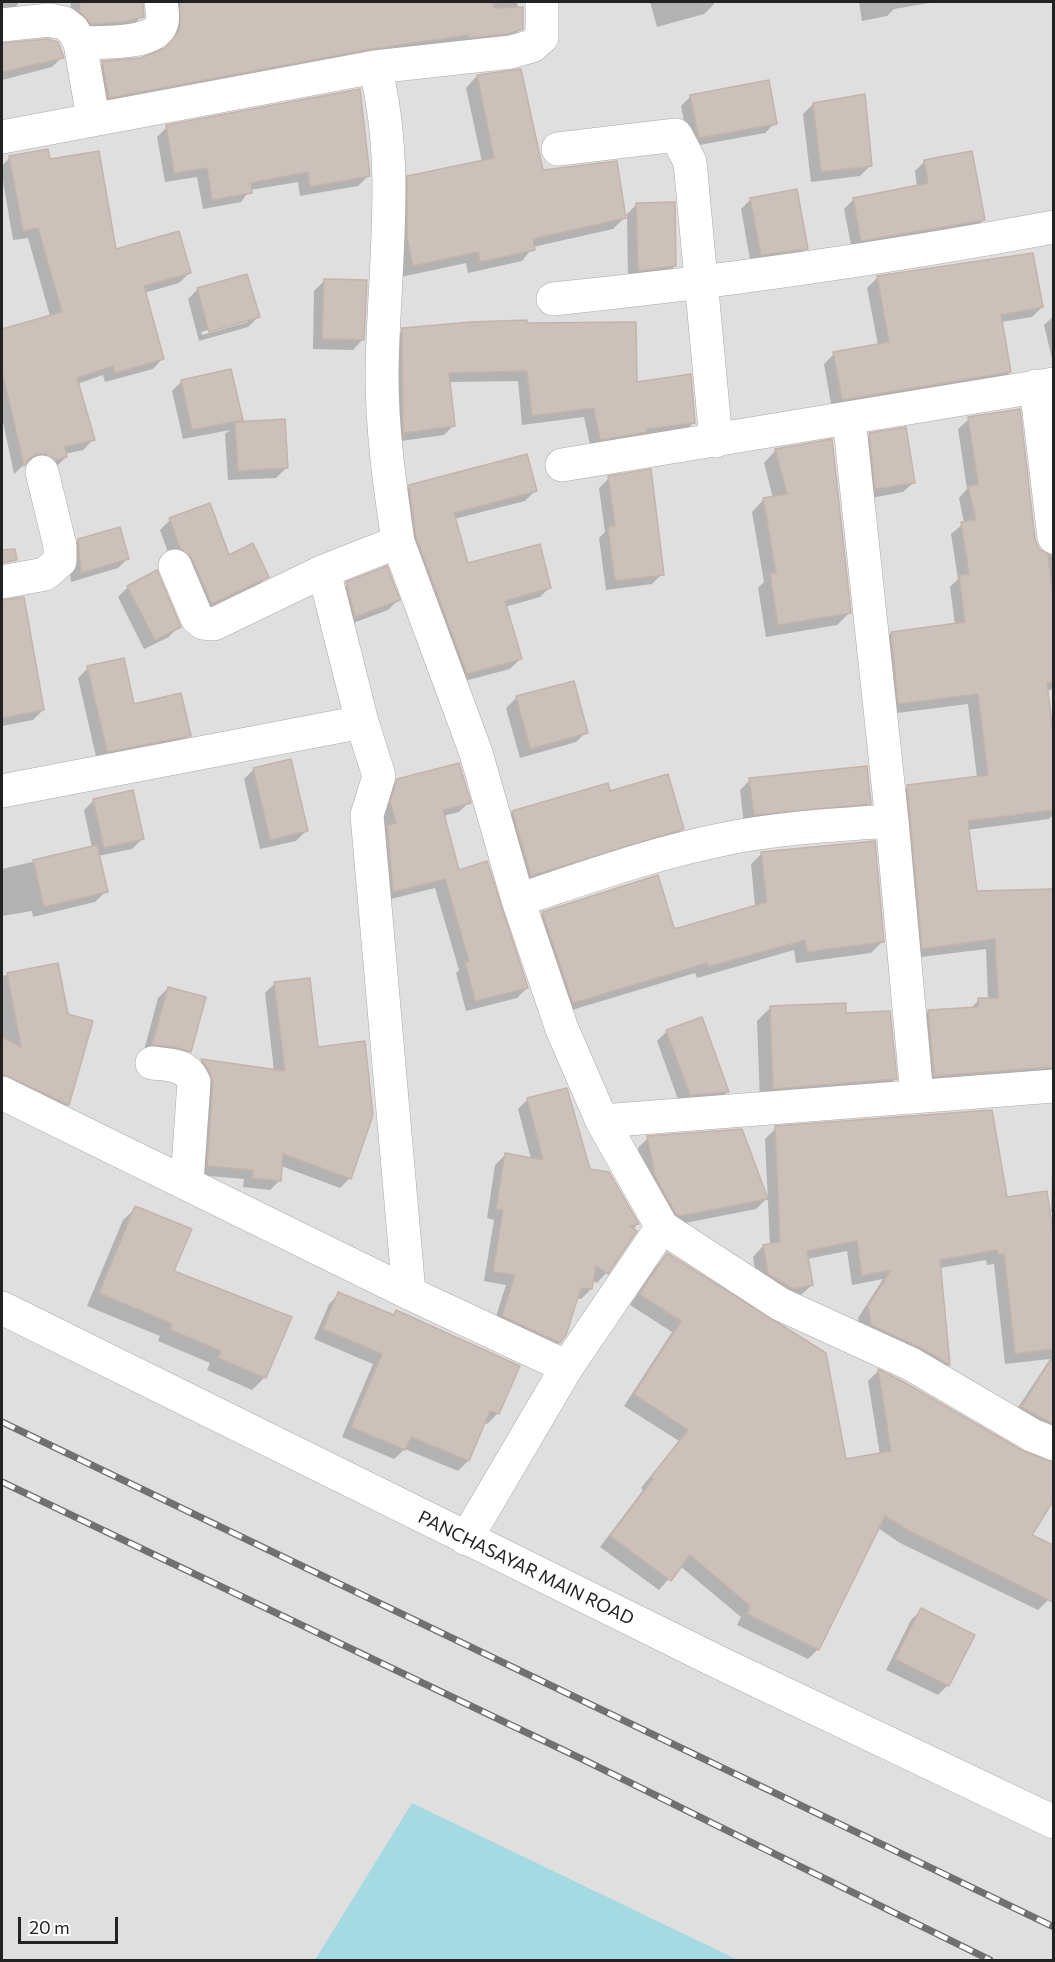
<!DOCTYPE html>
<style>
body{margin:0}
#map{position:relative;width:1055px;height:1962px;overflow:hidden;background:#f2eee8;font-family:Commissioner,sans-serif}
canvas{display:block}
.frame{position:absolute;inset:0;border:3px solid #222;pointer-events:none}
.scale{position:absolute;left:18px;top:1917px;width:100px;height:27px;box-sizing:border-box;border:3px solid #222;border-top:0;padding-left:8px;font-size:18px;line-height:21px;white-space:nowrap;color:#222;-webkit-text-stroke:4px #fff;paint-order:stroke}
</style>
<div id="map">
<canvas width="1055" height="1962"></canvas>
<div class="frame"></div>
<div class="scale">20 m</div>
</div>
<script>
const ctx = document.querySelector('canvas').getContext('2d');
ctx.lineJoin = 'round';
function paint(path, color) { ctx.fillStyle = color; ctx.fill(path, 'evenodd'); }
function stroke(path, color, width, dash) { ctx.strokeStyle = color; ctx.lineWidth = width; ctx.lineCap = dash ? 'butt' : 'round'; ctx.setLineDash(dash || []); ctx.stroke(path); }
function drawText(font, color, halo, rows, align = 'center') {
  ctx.font = font + ' Commissioner,sans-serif'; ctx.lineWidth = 4.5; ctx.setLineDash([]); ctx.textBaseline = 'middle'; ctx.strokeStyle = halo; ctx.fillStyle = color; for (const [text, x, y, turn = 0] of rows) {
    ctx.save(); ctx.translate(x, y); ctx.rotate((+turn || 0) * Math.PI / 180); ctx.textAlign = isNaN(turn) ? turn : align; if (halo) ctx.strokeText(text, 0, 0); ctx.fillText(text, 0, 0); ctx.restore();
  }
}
paint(new Path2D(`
 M2,2H1053V1960H2Z`), '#e0dfdf');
paint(new Path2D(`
 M412,1803L738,1960H315Z`), '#a6dae2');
paint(new Path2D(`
 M2,2H18V4L8,14L2,15Z
 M71,2H142V16L132,26L81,33L70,21Z
 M166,2H517L522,28L511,38L99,107L93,73L103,63L140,59L163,50L169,43L171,20Z
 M650,2H713L714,4L704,14L657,27Z
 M859,2H935L894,9L887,16L862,21Z
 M2,45H3L62,57L52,67L2,80Z
 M477,76L542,171L625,216L637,204L675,266L665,276L628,280L627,215L613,229L533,247L522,261L468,273L466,263L401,277L396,189L408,177L482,162L466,88Z
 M691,96L775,123L765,133L689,147L681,106Z
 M813,104L870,166L860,176L811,182L803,114Z
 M167,127L368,176L358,186L300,196L298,182L250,190L241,202L203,209L197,177L165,182L157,137Z
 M10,157L49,161L115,250L189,273L179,283L144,293L163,358L153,369L105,382L103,375L77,384L93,440L83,450L65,454L66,457L56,467L26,463L14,474L2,417V360V363L50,316L28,238L13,240L2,175V166ZM42,449L56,458V461L41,451Z
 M925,161L983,220L973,230L852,250L844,209L854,199L917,187L915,171Z
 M751,199L806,248L796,258L751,265L741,209Z
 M1032,254L1042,307L1032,317L1001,322L1010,372L1000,382L832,409L824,364L834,354L878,345L867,288L877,278Z
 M324,281L363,339L353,350L313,349L314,291Z
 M198,289L258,317L248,327L199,341L188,299ZM248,319V322L202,335L201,332Z
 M1054,316V367L1044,325Z
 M403,330L635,383L694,422L684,432L591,449L584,417L522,425L518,381L449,382L454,425L444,435L394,442L393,340Z
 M182,381L241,419L237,424L286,468L276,478L228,480L225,434L230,430L183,439L172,391Z
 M969,419L1038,550L1047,556L1054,557V581L1050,582L1054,616V688L1046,692L1054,754V814L1049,819L967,830L976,893L1054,890V1081L924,1086L918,1021L929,1011L970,1009L979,1000H988L986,949L913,958L897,797L908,787L977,778L968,704L889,714L881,643L891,633L955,625L950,587L958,579L951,534L964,523L959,498L967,489L958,429Z
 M870,435L914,482L903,492L866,499L860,445Z
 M776,450L849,613L837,625L766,637L758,588L764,582L752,512L764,499L773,498L764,463Z
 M609,478L662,574L652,584L606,590L599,538L605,532L599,488Z
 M410,486L535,491L525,501L454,519L467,565L550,587L540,597L505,607L520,659L510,669L457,683L400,497Z
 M170,520L228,557L267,576L257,587L201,613L170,558L160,530Z
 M78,540L128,558L118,568L71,582L68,550Z
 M347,584L398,600L388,610L345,626L337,594Z
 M128,587L179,626L169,637L144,649L118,597Z
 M2,601L5,602L43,710L33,720L2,726Z
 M88,668L133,705L189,735L179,745L97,761L78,678Z
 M573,683L586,732L576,742L520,758L506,708L516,698Z
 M254,769L306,831L296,841L260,849L244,779Z
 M811,772L812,775L870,803L860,813L744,824L740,790L750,780Z
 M398,780L469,802L459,812L443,816L457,872L527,988L517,998L466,1011L456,973L459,970L435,888L383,901L377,837L385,829L381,813L387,790Z
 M609,793L682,829L669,842L517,888L499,826L513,812Z
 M94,800L142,839L132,849L98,856L106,891L95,902L33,917L32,911L2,916V869L92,848L84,810Z
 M762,853L883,941L871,953L796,963L794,950L697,978L695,973L562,1013L531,925L543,913L673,930L755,906L751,864Z
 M57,965L68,1104L57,1115L2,1090V976Z
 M275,983L316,1048L350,1178L340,1188L281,1166L280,1180L270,1190L243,1187L244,1179L198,1175L193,1071L202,1061L274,1071L265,993Z
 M168,988L189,1051L179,1061L143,1054L158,998Z
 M770,1008L845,1015L895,1079L882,1092L760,1102L757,1021Z
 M667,1031L727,1092L717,1102L680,1105L657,1041Z
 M528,1099L637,1224L606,1273L597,1283L592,1280L591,1289L581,1299L577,1298L559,1342L549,1352L493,1326L506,1285L484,1281L494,1220L487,1218L495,1165L505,1155L531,1159L518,1109Z
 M776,1128L1006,1199L1046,1192L1054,1241V1440L1011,1418L1050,1359L1005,1364L994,1264L987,1265L986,1260L940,1268L949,1365L938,1375L860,1335L858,1318L883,1279L852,1285L847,1251L807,1259L812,1285L801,1295L782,1299L758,1285L753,1257L763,1246L770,1245L765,1139Z
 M648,1138L766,1199L756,1209L670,1226L645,1187L638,1148Z
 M1054,1161V1212H1051L1052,1163Z
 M136,1208L172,1272L265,1377L252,1390L207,1370L210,1363L158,1341L160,1336L87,1306L123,1220Z
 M667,1255L845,1461L880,1455L868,1381L878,1371L902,1382L1024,1454L1054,1464V1498L1030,1535L1054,1547V1590L1049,1599L1038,1610L900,1543L878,1528L818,1649L808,1659L737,1625L741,1617L680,1566L659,1590L600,1547L643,1490L641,1488L679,1441L624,1406L672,1332L630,1305L657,1265Z
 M339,1294L392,1316L397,1312L518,1366L497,1414L487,1424L484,1422L468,1461L458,1471L405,1449L394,1459L342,1437L373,1364L314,1339L329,1304Z
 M921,1610L948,1685L938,1695L886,1670L911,1620Z`), '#0003');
const building = new Path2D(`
 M80,2H143L144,17L122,22L91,24L79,11Z
 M180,2H493L494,8L523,7V29L507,34L469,38L468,35L372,49L109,98L102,61L140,58L165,48L180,29Z
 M48,39L58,42L64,58L2,72V43Z
 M521,69L543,170L617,161L626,218L533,239L535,250L480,262L478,252L413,266L407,237V176L494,158L477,75Z
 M769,80L777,124L699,138L690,95Z
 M360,89L370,176L310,187L308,172L251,183L252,193L212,200L207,168L174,173L166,125Z
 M865,94L872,166L821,172L813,103Z
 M48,149L50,159L99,151L116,249L179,231L191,273L144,286L164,359L115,373L113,366L77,378L95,440L65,447L67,457L56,460L48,454H37L29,459L24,466L2,371V329L62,312L38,228L23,231L9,156Z
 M972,151L985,220L861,241L853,198L928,183L924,160Z
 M797,189L808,249L761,255L750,198Z
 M675,202L676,266L638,271L636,203Z
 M1033,253L1043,307L1001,315L1011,372L842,400L833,352L889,342L877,276Z
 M247,274L260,317L209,332L197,288Z
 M324,279L367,280L364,340L322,339Z
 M527,320V323L636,322L637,382L691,374L695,423L646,429L647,432L600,440L594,408L532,416L527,371L449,373L455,426L403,433L402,328L471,322Z
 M231,369L243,420L192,430L181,380Z
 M1020,409L1035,539L1039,549L1052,556H1048L1053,596V682L1047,683L1053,735V810L968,821L977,891L1053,889V1067L934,1076L928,1010L978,1007V998H998L995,939L922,949L907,785L988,775L978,694L898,704L891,632L965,622L959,575L969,574L961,522L976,520L968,486L978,484L968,417Z
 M285,419L288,468L238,471L235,422Z
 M906,427L915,483L875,489L869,433Z
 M832,439L851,613L778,625L770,574L776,573L763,498L787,494L775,449Z
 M527,454L537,491L454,513L468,563L540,544L551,588L505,601L522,659L467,674L416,537L409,485Z
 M651,469L664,575L615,581L608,527L615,526L608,476Z
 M210,503L229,555L253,543L269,577L212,604L192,559L180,548L169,518Z
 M120,527L129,559L81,573L78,539Z
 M15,549L17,560L2,563V550Z
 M387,566L400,600L355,617L346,582Z
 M157,570L181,627L155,640L127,586Z
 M24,597L44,710L2,718V600Z
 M124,658L134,704L181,693L191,736L107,752L87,666Z
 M574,681L588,733L530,749L516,696Z
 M291,759L308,831L270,840L253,768Z
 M459,763L471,803L443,810L459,870L487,861L528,988L475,1001L465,962L469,961L445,879L393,892L387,825L396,823L390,802L397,779Z
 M867,766L871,804L754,815L749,778Z
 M668,774L684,829L531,876L512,811L608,783L610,791Z
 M133,790L144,839L104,848L93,799Z
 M875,841L884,942L807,952L805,940L708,967L707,963L573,1003L542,912L658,875L674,928H678L767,902L761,852Z
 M97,845L108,892L44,907L33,860Z
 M58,963L68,1014L93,1021L69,1105L2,1074V1037L21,1047L7,973Z
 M310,978L318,1047L365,1041L373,1115L351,1179L283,1154L281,1181L252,1178L253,1170L207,1166L213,1083L210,1073L201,1059L285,1071L274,982Z
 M168,987L206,997L191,1052L174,1047L152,1045Z
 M846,1003V1013L890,1011L897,1079L773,1089L770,1006Z
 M702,1017L729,1092L690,1095L666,1030Z
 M567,1088L590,1169L609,1172L639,1224L630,1226L637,1231L608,1274L596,1266L592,1289L581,1288L566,1335L560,1343L502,1316L515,1275L493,1272L503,1210L496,1209L505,1153L543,1160L527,1098Z
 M992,1110L1007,1197L1047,1191L1053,1232V1349L1015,1354L1004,1254L998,1255L997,1250L940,1260L950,1365L919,1347L871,1325L868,1306L891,1270L862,1276L857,1241L807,1251L813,1285L793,1289L768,1274L763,1245L780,1242L775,1126Z
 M742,1129L768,1199L680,1216L676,1214L655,1176L647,1136Z
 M135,1206L192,1229L174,1271L292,1317L266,1378L218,1358L221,1351L169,1329L172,1324L99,1293Z
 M667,1253L826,1353L846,1459L891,1451L878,1369L902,1381L1023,1451L1053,1462V1501L1032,1535L1053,1545V1602L911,1532L885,1516L819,1650L747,1614L750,1606L690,1555L671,1581L610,1536L653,1479L651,1477L688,1430L634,1394L681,1321L639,1294Z
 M338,1292L394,1315L396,1310L520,1366L499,1414L490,1411L469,1461L411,1437L405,1450L351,1427L382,1354L323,1329Z
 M1053,1356V1424L1021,1407Z
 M921,1608L975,1635L949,1686L895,1659Z`);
paint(building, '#cbc0ba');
stroke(building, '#c5b3a9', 1.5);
const minor = new Path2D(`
 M2,25L49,20L64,23L73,30L80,43L93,118
 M80,43C99,42 153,45 161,25C164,19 162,8 161,2
 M375,67L511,52L532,46L542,37V2
 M2,137L375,67C401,168 383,272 382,375C382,432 390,486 398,542
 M558,149L676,135L690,162L716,441
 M553,299C721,282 887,258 1054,227
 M1036,386L1054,537
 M849,418L892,821L917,1096
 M562,465L1054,384
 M175,566L197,618L203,623L214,624L324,571
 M2,582L45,574L60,561V546L42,472
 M362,722L324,571L398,542L476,753L518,900L562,1029L602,1121L662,1227
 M2,791L362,722L379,776L367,815L409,1293
 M518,900C585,878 651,854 720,840C776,828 835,825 892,821
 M152,1063C171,1065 186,1064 194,1082L187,1182
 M2,1093L409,1293L567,1367
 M602,1121L1054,1086
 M2,1308L720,1663L1054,1822
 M466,1539L567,1367L662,1227L780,1304L911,1364L1032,1435L1054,1444`);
stroke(minor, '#a9a9a9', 34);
stroke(minor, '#fff', 33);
const rail = new Path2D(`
 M2,1422L1054,1927
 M2,1482L584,1760L990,1960`);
stroke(rail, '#707070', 7);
stroke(rail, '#fff', 4.5, [14]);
drawText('18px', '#222', '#fff', [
 ["PANCHASAYAR MAIN ROAD",526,1568,26]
]);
</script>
